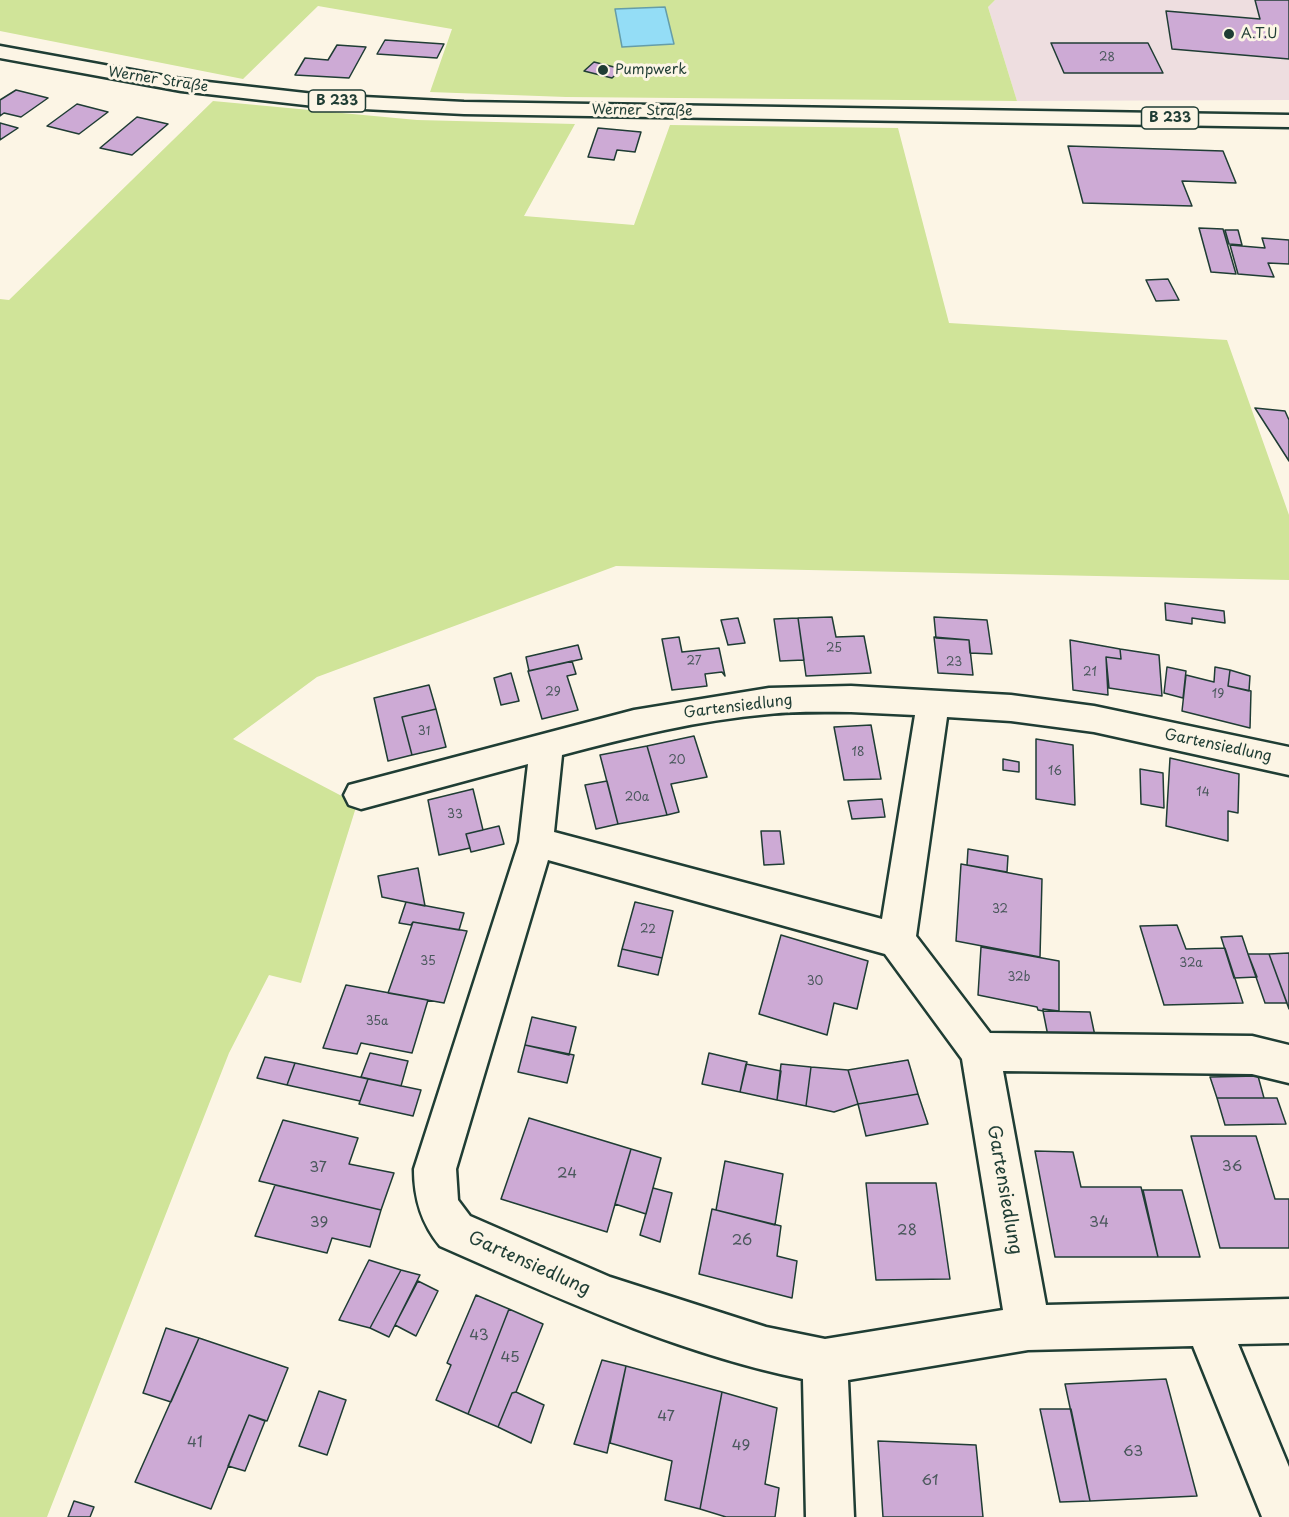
<!DOCTYPE html>
<meta charset="utf-8">
<style>
body{margin:0}
canvas{display:block;background:#fcf5e5}
</style>
<canvas width="1289" height="1517"></canvas>
<script>
const ctx = document.querySelector('canvas').getContext('2d');
ctx.lineJoin = 'round';
function paint(path, color) { ctx.fillStyle = color; ctx.fill(path, 'evenodd'); }
function stroke(path, color, width, dash) { ctx.strokeStyle = color; ctx.lineWidth = width; ctx.lineCap = dash ? 'butt' : 'round'; ctx.setLineDash(dash || []); ctx.stroke(path); }
function drawText(font, color, halo, rows, align = 'center') {
  ctx.font = font + ' "Playpen Sans",sans-serif'; ctx.lineWidth = 6; ctx.setLineDash([]); ctx.textBaseline = 'middle'; ctx.strokeStyle = halo; ctx.fillStyle = color; for (const [text, x, y, turn = 0] of rows) {
    ctx.save(); ctx.translate(x, y); ctx.rotate((+turn || 0) * Math.PI / 180); ctx.textAlign = isNaN(turn) ? turn : align; if (halo) ctx.strokeText(text, 0, 0); ctx.fillText(text, 0, 0); ctx.restore();
  }
}
paint(new Path2D(`
 M995,0H1289V100L1017,101L988,7Z`), '#eedee0');
paint(new Path2D(`
 M0,0H995L988,7L1017,101L566,97L430,92L452,29L318,6L243,79L0,31Z
 M213,101L417,120L575,124L524,216L634,225L670,125L898,128L949,323L1227,340L1289,515V580L616,566L317,677L233,739L357,804L301,983L269,975L229,1053L47,1517H0V299L9,300Z`), '#d0e499');
const water = new Path2D(`
 M665,7L674,44L622,47L615,9Z`);
paint(water, '#94ddf6');
stroke(water, '#659da8', 1.5);
const building = new Path2D(`
 M1255,0H1289V59L1172,49L1166,11L1260,19Z
 M385,40L444,44L437,58L377,54Z
 M1051,43H1148L1163,73H1064Z
 M337,45L366,47L349,78L295,75L305,58L328,60Z
 M594,62L622,69L612,78L584,71Z
 M16,90L48,98L21,117L4,113L0,116V100Z
 M77,104L108,112L79,134L47,126Z
 M137,117L168,124L132,155L100,148Z
 M0,123L18,128L0,140Z
 M598,128L641,132L635,152L617,150L614,160L588,157Z
 M1068,146L1223,151L1236,183L1182,181L1192,206L1083,203Z
 M1199,228L1223,229L1236,274L1211,272Z
 M1225,230H1238L1242,245L1229,244Z
 M1262,238L1289,240V264L1268,263L1274,277L1238,274L1230,245L1265,248Z
 M1168,279L1179,300L1156,301L1146,280Z
 M1255,408L1285,411L1289,420V461Z
 M1165,603L1224,611L1225,623L1192,618V624L1166,620Z
 M832,617L836,637L864,636L871,673L806,676L798,618Z
 M934,617L987,620L992,654L970,653L969,640L936,638Z
 M738,618L745,643L728,645L721,620Z
 M798,618L804,660L780,661L774,619Z
 M679,637L682,652L719,648L725,676L722,672L705,674L707,686L672,690L662,639Z
 M934,637L969,640L973,675L938,673Z
 M1070,640L1120,649L1121,659L1106,657L1108,695L1073,690Z
 M578,645L582,659L529,671L526,657Z
 M1120,649L1159,655L1162,696L1109,688L1106,657L1121,659Z
 M572,661L576,674L567,676L578,710L542,719L528,671Z
 M1167,667L1186,671L1183,698L1164,693Z
 M1215,667L1230,670L1228,686L1251,691L1250,728L1182,711L1186,675L1214,682Z
 M1230,670L1250,676L1249,691L1228,686Z
 M511,673L519,701L501,705L494,678Z
 M429,685L436,709L402,717L412,755L388,761L374,698Z
 M436,709L446,747L412,755L402,717Z
 M871,725L881,779L844,780L834,727Z
 M694,736L707,777L671,784L679,812L667,815L647,746Z
 M1036,739L1073,745L1075,805L1036,799Z
 M647,746L667,815L618,824L600,755Z
 M1170,758L1239,774L1238,813L1228,811V841L1166,826Z
 M1003,759L1019,762V772L1003,770Z
 M1140,769L1163,773L1164,808L1141,804Z
 M607,781L618,824L596,829L585,785Z
 M473,789L483,830L466,834L470,848L439,855L428,800Z
 M882,799L885,817L852,819L848,801Z
 M499,826L504,844L471,852L466,834Z
 M761,831H780L784,864L764,865Z
 M968,849L1008,856L1007,872L967,865Z
 M961,864L1042,879L1040,957L956,941Z
 M418,868L425,906L382,897L378,876Z
 M406,902L464,913L459,930L413,922L411,925L399,923Z
 M635,902L673,911L662,958L622,949Z
 M413,922L467,931L444,1003L388,993Z
 M1177,925L1186,949L1225,948L1243,1003L1164,1005L1140,926Z
 M781,935L868,961L857,1009L834,1003L827,1035L759,1014Z
 M1242,936L1248,954L1257,977L1234,978L1221,937Z
 M981,947L1059,961V1011L1043,1009V1011L1038,1010L1037,1007L978,995Z
 M622,949L662,958L658,975L618,966Z
 M1289,953V1009L1269,954Z
 M1248,954H1269L1287,1003H1265Z
 M346,985L428,1000L412,1053L361,1043L357,1054L323,1048Z
 M1043,1011L1090,1012L1095,1036H1048Z
 M532,1017L576,1027L569,1055L525,1045Z
 M525,1045L574,1055L567,1083L518,1072Z
 M370,1053L408,1061L401,1086L361,1077Z
 M709,1053L747,1062L740,1092L702,1084Z
 M265,1057L295,1063L287,1085L257,1078Z
 M908,1060L918,1094L858,1104L848,1070Z
 M295,1063L368,1079L360,1101L287,1085Z
 M746,1064L781,1071L777,1100L740,1092Z
 M781,1064L811,1067L806,1106L777,1100Z
 M811,1067L848,1070L858,1104L834,1112L806,1106Z
 M1258,1076L1264,1098H1217L1210,1077Z
 M368,1079L421,1090L413,1116L359,1104Z
 M918,1094L928,1124L866,1136L858,1104Z
 M1217,1098H1277L1286,1124L1225,1125Z
 M529,1118L631,1149L607,1232L501,1199Z
 M283,1120L358,1138L349,1164L394,1173L381,1210L259,1181Z
 M1191,1136H1256L1275,1199H1289V1248H1220Z
 M631,1149L661,1158L646,1214L615,1204Z
 M1035,1151L1073,1152L1081,1187H1141L1158,1257H1055Z
 M725,1161L783,1174L775,1225L716,1210Z
 M866,1183H936L950,1279L876,1280Z
 M275,1185L381,1210L370,1247L332,1238L327,1253L255,1236Z
 M653,1188L672,1193L660,1242L640,1235Z
 M1143,1190H1182L1200,1257H1158Z
 M712,1209L781,1226L777,1256L797,1261L792,1298L699,1274Z
 M369,1260L401,1270L370,1328L339,1320Z
 M401,1270L420,1275L389,1337L370,1328Z
 M418,1281L438,1291L416,1336L395,1325Z
 M476,1295L509,1309L468,1414L436,1400L451,1365L447,1363Z
 M509,1309L543,1324L516,1392L512,1393L498,1427L468,1414Z
 M166,1328L199,1338L171,1402L143,1393Z
 M199,1338L288,1368L267,1421L249,1415L211,1509L135,1482Z
 M602,1360L626,1366L607,1453L574,1444Z
 M626,1366L722,1392L700,1509L665,1500L672,1461L610,1443Z
 M1166,1379L1197,1496L1090,1501L1065,1384Z
 M319,1391L346,1400L327,1455L299,1446Z
 M516,1392L544,1405L531,1443L498,1427L512,1393Z
 M722,1392L777,1408L765,1484L779,1488L775,1517H726L700,1509Z
 M1040,1409H1071L1090,1501L1060,1502Z
 M249,1415L265,1421L245,1471L228,1466Z
 M878,1441L976,1445L983,1517H883Z
 M74,1501L94,1507L90,1517H68Z`);
paint(building, '#cdaad5');
stroke(building, '#1f3d34', 1.5);
const minor = new Path2D(`
 M851,686L1011,695L1094,706L1289,747V775L1094,732L1011,721L947,717L916,936L990,1033L1252,1036L1289,1045V1083L1252,1074L1003,1071L1046,1305L1289,1299V1343L1238,1344L1289,1467V1517H1262L1193,1346L1028,1350L848,1380L854,1517H806L803,1379C676,1353 558,1298 440,1246C421,1223 414,1198 414,1169L519,842L528,764L361,809L349,805L344,795L349,785L634,710L769,688ZM851,712L915,715L882,919L554,832L562,755C630,737 699,720 769,714C796,711 824,712 851,712ZM548,860L885,954L962,1059L1003,1310L825,1339L766,1327L610,1277L470,1216L458,1200L456,1169Z`);
const primary = new Path2D(`
 M0,46L181,79L323,95L464,102L1289,115V127L464,114L323,107L181,91L0,58Z`);
stroke(minor, '#1f3d34', 5);
stroke(primary, '#1f3d34', 5);
paint(minor, '#fcf5e5');
paint(primary, '#fcf5e5');
for (const [x, y, r, color] of [
 [1229,34,6,"#1f3d34"],
 [603,70,6,"#1f3d34"]
]) { const dot = new Path2D(); dot.arc(x, y, r, 0, 2 * Math.PI); ctx.fillStyle = color; ctx.fill(dot); stroke(dot, '#fcf5e5', 2); }
drawText('12px', '#4a585c', null, [
 ["28",1107,58],
 ["25",834,649],
 ["27",694,662],
 ["23",954,663],
 ["21",1090,673],
 ["29",553,693],
 ["19",1218,695],
 ["31",424,732],
 ["18",858,753],
 ["20",677,761],
 ["16",1055,772],
 ["14",1203,793],
 ["20a",637,798],
 ["33",455,815],
 ["32",1000,910],
 ["22",648,930],
 ["35",428,962],
 ["32a",1191,964],
 ["32b",1019,978],
 ["30",815,982],
 ["35a",377,1022]
]);
drawText('14px', '#1f3d34', '#fcf5e5', [
 ["A.T.U",1241,34],
 ["Pumpwerk",615,70]
], 'left');
drawText('14px', '#1f3d34', '#fcf5e5', [
 ["Werner Straße",158,80,9],
 ["Werner Straße",642,111,1]
]);
for (const [x, y, w] of [
 [337,101,57],
 [1170,118,57]
]) { const box = new Path2D(); box.roundRect(x - w / 2, y - 11, w, 22, 4.5); ctx.fillStyle = '#fcf5e5'; ctx.fill(box); stroke(box, '#1f3d34', 1.5); }
drawText('bold 14px', '#1f3d34', null, [
 ["B 233",337,101],
 ["B 233",1170,118]
]);
drawText('15px', '#1f3d34', '#fcf5e5', [
 ["Gartensiedlung",738,707,-7],
 ["Gartensiedlung",1218,746,12]
]);
drawText('15px', '#4a585c', null, [
 ["36",1232,1167],
 ["37",318,1168],
 ["24",567,1174],
 ["39",319,1223],
 ["34",1099,1223],
 ["28",907,1231],
 ["26",742,1241],
 ["43",479,1336],
 ["45",510,1358],
 ["47",666,1417],
 ["41",195,1443],
 ["49",741,1446],
 ["63",1133,1452],
 ["61",930,1481]
]);
drawText('18px', '#1f3d34', '#fcf5e5', [
 ["Gartensiedlung",1004,1190,80],
 ["Gartensiedlung",529,1264,24]
]);
</script>
